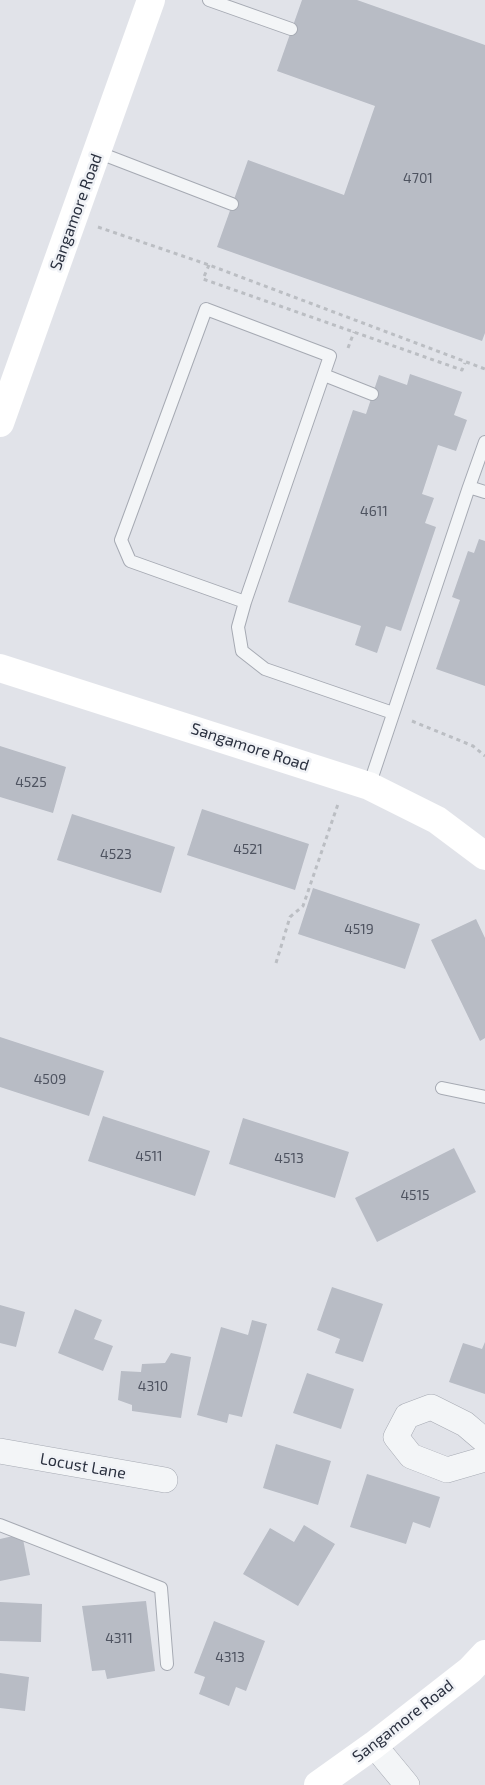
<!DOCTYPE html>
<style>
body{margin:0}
canvas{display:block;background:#e1e3e9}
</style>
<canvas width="485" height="1785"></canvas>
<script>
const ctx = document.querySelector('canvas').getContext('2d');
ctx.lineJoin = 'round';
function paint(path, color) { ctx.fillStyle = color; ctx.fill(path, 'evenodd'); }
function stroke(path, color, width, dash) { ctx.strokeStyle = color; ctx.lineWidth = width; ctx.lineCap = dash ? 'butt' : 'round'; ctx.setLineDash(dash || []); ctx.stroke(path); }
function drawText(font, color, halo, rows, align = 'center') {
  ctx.font = font + ' "Exo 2",sans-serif'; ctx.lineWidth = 5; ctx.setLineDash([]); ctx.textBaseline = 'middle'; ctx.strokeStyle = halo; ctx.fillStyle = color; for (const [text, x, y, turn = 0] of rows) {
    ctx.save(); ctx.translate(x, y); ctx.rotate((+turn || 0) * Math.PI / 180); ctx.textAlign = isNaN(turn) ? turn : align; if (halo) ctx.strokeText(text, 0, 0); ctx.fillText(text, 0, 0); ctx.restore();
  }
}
paint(new Path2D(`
 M302,0H357L485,45V333L482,341L217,247L248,160L344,195L375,106L277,71Z
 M410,374L462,392L454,415L467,420L456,451L438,445L422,494L434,498L425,523L436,527L401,631L386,626L377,653L355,645L361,626L288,602L353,410L366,414L379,375L407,385Z
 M479,539L485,541V686L436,669L460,600L452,597L468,551L474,553Z
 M0,746L66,767L53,813L0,797Z
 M202,809L309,844L295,890L187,855Z
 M72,814L175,847L161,893L57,860Z
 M313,888L420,924L405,969L298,934Z
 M476,919L485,938V1038L480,1041L431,940Z
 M0,1037L104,1071L89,1116L0,1087Z
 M103,1116L210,1151L195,1196L88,1161Z
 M243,1118L349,1152L335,1198L229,1164Z
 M454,1148L476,1192L377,1242L355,1198Z
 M332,1287L383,1304L363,1362L335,1353L340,1339L317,1330Z
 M0,1305L25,1312L16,1347L0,1343Z
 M75,1309L102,1320L94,1339L113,1346L103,1371L58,1353Z
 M252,1320L267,1324L242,1417L229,1414L227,1423L197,1415L221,1327L248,1335Z
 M485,1342V1394L449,1382L463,1343L482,1349Z
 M171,1353L191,1357L181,1418L132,1411V1405L118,1400L121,1371L141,1372L142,1364L165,1363Z
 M307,1373L354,1389L341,1429L293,1413Z
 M276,1444L331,1461L318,1505L263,1488Z
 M367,1474L440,1497L430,1528L413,1522L406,1544L350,1527Z
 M304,1525L335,1544L298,1606L243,1574L270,1528L294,1542Z
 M22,1534L30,1575L0,1581V1539Z
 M146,1601L155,1671L107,1679L105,1670L92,1671L82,1606Z
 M0,1602L42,1604L41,1642L0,1641Z
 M214,1621L265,1641L246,1691L236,1687L229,1706L199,1694L205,1677L194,1673Z
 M0,1673L29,1677L25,1711L0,1708Z`), '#b8bcc5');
const lane = new Path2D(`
 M209,0L291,29
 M97,152L232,204
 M324,375L372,394
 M485,442L469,487L485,492
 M245,602L130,561L121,540L206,309L330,356L245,602L238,627L242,651L265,669L393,713
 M369,786L469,487
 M442,1088L485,1097
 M0,1525L161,1588L167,1664`);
const street = new Path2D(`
 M485,1441L465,1424L431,1407L407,1416L396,1437L411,1456L447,1470L485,1459
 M0,1451L165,1480
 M374,1745L407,1785`);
stroke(lane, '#a6aab3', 14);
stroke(street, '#a6aab3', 26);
stroke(new Path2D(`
 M98,227L209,265L485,369
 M209,265L203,279L462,370L465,363
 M348,348L354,332
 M412,721L473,746L485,756
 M276,963L290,917L303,906L338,804`), '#bbbec3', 3, [4, 4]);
stroke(lane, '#f3f5f7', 12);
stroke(street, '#f3f5f7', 25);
stroke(new Path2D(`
 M0,423L151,0
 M0,668L369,786L437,820L485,856
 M318,1785L374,1745L470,1670L485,1654`), '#fff', 28);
drawText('14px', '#4e5360', null, [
 ["4701",418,178],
 ["4611",374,511],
 ["4525",31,782],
 ["4521",248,849],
 ["4523",116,854],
 ["4519",359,929],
 ["4509",50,1079],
 ["4511",149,1156],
 ["4513",289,1158],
 ["4515",415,1195],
 ["4310",153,1386],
 ["4311",119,1638],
 ["4313",230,1657]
]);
drawText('16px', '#2a303f', '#f0f2f6', [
 ["Sangamore Road",76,212,-70],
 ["Sangamore Road",250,747,18],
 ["Locust Lane",83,1466,10],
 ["Sangamore Road",403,1721,-38]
]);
</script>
